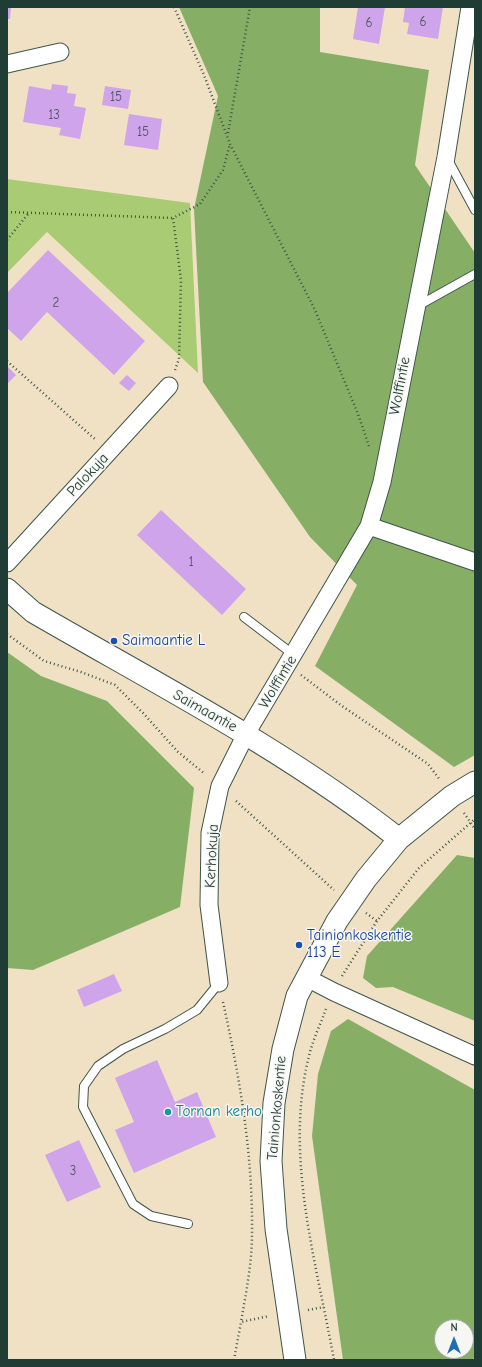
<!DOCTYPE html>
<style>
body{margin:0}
#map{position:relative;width:482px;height:1367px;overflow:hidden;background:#f0e1c4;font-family:"Comic Neue",sans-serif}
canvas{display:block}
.frame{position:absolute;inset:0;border:8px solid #1f3d34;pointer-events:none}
.north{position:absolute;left:434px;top:1319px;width:40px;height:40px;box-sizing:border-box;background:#f6f6f2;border:1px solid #a0aca6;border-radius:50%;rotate:0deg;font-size:11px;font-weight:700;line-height:16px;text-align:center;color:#1f3d34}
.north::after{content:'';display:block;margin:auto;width:14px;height:18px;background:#1f6fb2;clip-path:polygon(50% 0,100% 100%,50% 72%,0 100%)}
</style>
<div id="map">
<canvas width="482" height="1367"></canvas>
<div class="frame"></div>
<div class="north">N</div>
</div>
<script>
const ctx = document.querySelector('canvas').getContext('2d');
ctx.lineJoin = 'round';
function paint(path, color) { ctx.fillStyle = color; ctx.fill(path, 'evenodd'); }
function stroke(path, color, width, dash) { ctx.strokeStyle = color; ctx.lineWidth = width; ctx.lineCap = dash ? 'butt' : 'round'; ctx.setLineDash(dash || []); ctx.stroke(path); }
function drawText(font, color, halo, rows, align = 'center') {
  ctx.font = font + ' "Comic Neue",sans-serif'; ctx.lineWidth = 3; ctx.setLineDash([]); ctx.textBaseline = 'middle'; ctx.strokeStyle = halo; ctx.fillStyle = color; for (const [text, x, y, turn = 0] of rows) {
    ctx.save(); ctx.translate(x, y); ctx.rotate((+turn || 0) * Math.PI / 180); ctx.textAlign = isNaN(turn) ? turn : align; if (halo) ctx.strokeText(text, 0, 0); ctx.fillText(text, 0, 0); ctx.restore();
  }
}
paint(new Path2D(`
 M7,179L190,203L198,373L47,232L7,273Z`), '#a9cb73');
paint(new Path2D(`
 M179,7H320V52L429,70L415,165L475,253V755L454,767L315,666L357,585L310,537L203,382L194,209L218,96Z
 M7,652L41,676L107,701L194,788L180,907L33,970L7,968Z
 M457,855L475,858V1021L393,987L376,988L363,978L367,956Z
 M348,1019L475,1090V1355L473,1360H343L312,1136L318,1074L331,1031ZM442,1327H466V1351H442Z`), '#86af65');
paint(new Path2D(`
 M7,7H11L10,19H7Z
 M358,7H385L379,44L353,39Z
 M405,7H443L438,39L407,34L409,23L403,22Z
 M52,84L68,86L67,93L76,94L74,106L86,108L80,139L59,135L61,128L23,122L29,86L51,90Z
 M105,86L131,90L128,109L102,105Z
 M129,114L162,119L158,150L124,145Z
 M48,250L145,341L114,375L47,312L21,341L7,328V293Z
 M7,366L16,375L7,384Z
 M127,375L136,383L129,391L119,383Z
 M161,510L246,589L222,615L137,535Z
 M114,974L122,991L84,1007L77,990Z
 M157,1060L175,1102L197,1092L216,1137L134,1173L115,1130L134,1122L115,1078Z
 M79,1140L101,1187L67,1202L45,1155Z`), '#cfa4ea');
const service = new Path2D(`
 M448,160L475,210
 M416,307L475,274
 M244,617L294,655
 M188,1224L151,1216L133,1204L83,1107L84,1086L98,1066L123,1049L165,1029L197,1010L219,983`);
const minor = new Path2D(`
 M7,64L60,52
 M369,526L475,562
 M7,563L169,386
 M307,978L334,992L475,1056
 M219,983L209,905L210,833L220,786L246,734L369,526L382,482L446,157L470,7`);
const tertiary = new Path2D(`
 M7,589L33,612C157,684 286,750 399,839
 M295,1360L276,1229L271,1161L274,1103L283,1049L297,996L337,921L366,879L399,839L452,796L475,782`);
stroke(service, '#3e564a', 10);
stroke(minor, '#3e564a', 19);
stroke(tertiary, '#3e564a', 23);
stroke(new Path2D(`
 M174,7L204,75L230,144L315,310L358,414L369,446
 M228,133L250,7
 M7,212L173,218
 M7,240L28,214
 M7,361L96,440
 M175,370L179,359L181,280L173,218L200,204L223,170L230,144
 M7,634L44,661L81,672L115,685L144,714L178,752L205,774
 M301,675L342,706L428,764L440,780
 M236,801L334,890
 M464,813L475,829
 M366,913L377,921
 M342,976L377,921L419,868L475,819
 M223,1002C240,1079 253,1155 252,1234C252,1263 246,1293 241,1322
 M326,1009C321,1023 314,1037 310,1052C283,1153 316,1260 334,1360
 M308,1310L324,1307
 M234,1360L241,1322L269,1316`), '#3e564a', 2.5, [1, 3]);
stroke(service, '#fff', 8);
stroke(minor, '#fff', 17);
stroke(tertiary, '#fff', 21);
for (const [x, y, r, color] of [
 [114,641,4,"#1a4fb4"],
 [299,945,4,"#1a4fb4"],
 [168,1112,4,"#0f9aa8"]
]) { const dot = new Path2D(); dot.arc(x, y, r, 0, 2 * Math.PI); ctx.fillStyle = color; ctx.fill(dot); stroke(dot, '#f6f6f2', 1.5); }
drawText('13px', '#4b5762', null, [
 ["6",423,22],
 ["6",369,23],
 ["15",116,97],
 ["13",54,115],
 ["15",143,132],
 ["2",56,303],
 ["1",191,562],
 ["3",73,1171]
]);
drawText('15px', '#1f3d34', '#f6f6f2', [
 ["Wolffintie",400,386,-79],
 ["Palokuja",88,475,-47],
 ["Wolffintie",278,682,-59],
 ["Saimaantie",205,711,29],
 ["Kerhokuja",212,856,-87],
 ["Tainionkoskentie",277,1108,-85]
]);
drawText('15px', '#164399', '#f6f6f2', [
 ["Saimaantie L",122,641],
 ["Tainionkoskentie",307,936],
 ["113 E",307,953]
], 'left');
drawText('15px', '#0d838f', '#f6f6f2', [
 ["Tornan kerho",176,1112]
], 'left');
</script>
